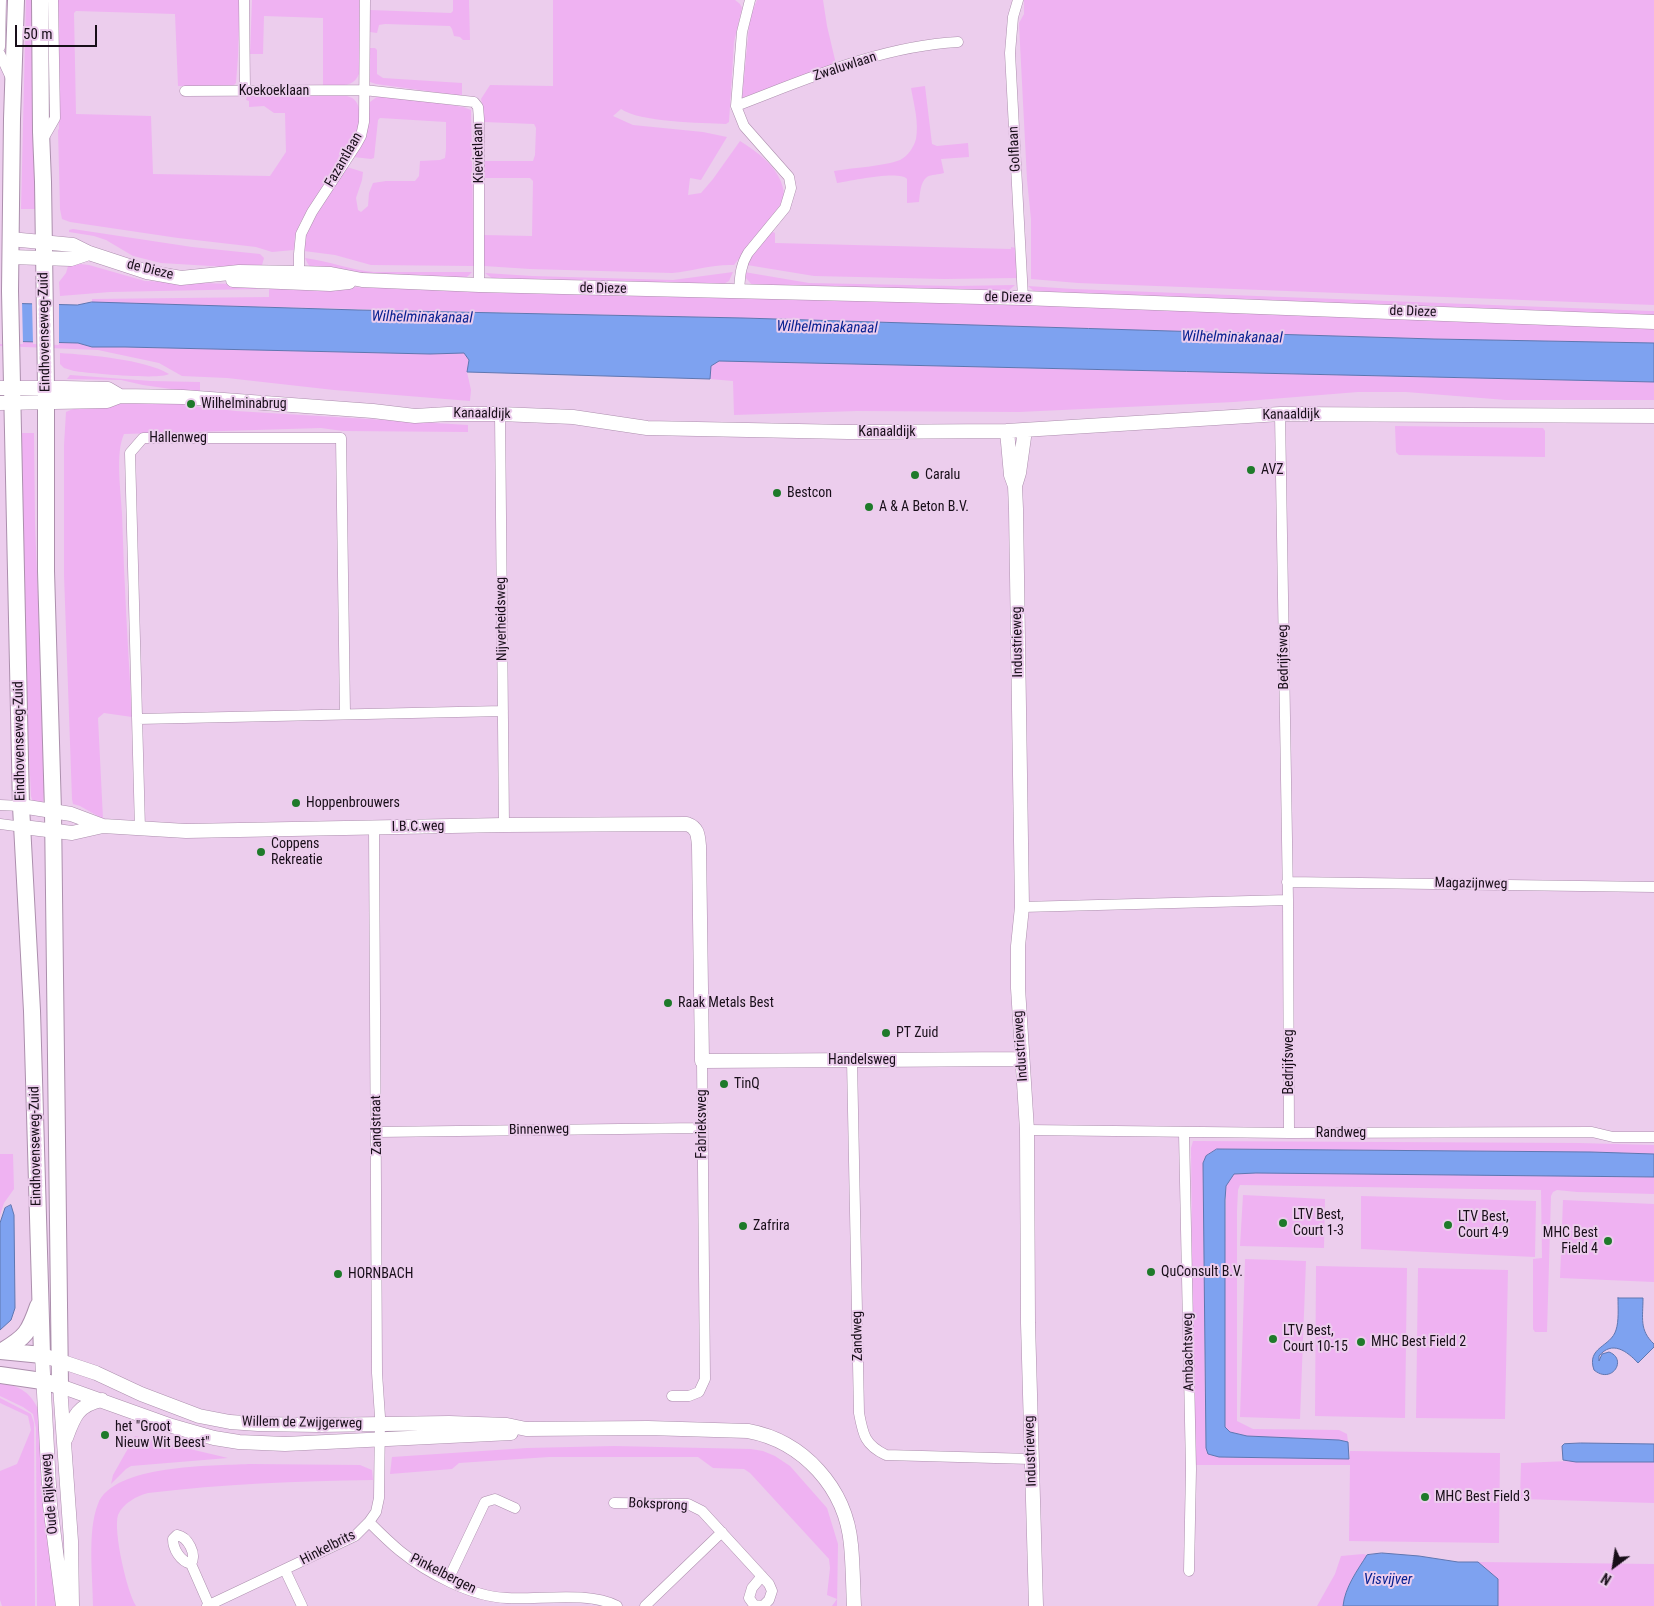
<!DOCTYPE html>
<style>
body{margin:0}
#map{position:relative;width:1654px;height:1606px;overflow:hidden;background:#eccded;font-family:"Roboto Condensed",sans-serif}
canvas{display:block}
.north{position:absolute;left:1589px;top:1541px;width:50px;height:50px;-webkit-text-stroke:4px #eccded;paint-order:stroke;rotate:211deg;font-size:14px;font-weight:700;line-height:20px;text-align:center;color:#180e19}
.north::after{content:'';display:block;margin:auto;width:18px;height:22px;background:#180e19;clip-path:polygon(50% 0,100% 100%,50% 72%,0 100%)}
.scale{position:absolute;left:15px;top:25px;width:82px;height:22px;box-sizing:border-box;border:2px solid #180e19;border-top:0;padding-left:6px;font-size:15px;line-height:18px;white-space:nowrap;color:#180e19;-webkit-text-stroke:4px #eccded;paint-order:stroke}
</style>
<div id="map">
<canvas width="1654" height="1606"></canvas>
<div class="north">N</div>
<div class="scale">50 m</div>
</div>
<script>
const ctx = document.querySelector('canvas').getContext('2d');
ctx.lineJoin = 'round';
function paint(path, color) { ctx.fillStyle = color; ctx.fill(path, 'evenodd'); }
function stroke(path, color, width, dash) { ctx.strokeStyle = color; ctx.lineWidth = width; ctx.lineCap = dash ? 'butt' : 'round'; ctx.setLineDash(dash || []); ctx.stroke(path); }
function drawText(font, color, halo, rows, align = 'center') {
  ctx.font = font + ' "Roboto Condensed",sans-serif'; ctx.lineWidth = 4; ctx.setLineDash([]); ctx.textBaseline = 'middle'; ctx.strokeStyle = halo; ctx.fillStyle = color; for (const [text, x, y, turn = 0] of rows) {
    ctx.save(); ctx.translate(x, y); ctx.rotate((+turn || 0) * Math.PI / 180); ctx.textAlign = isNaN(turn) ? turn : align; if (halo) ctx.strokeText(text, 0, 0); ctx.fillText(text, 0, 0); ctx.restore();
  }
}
paint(new Path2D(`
 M26,0H32L36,209H21Z
 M58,0H240L238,56L236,83L233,86H178L175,14L76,11L74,13L76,114L151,116L153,174L270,176L286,152L285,113H274L264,106L249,107V101L246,100L247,96H347C363,100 360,118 358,131L300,223L295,236L294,250L272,252L256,247L178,238L70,222L62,219L60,209L58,130L59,129Z
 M252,0H359V74C353,89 337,85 323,85V18L264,16L263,54H250Z
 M453,0H469L470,40H463L460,37L454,36L452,29L450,26L385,24L379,25L377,33L370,32V10L451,13L453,11Z
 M553,0H735L740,4L742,8L734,42L729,122L726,124C702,123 639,122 621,109L613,116L633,125L703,132L727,137L701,180L690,178L688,195L701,193L713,179L740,141C761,154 786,173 784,200L734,265C713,264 693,271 672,273L530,269L484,266L483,235L532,236L533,181L530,178H484V161H533L535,155L536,128L534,124L484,122L483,107L481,99L490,85L553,86Z
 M757,0H823L827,26L836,64L742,98L750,17Z
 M1024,0H1654V305L1078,283L1031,279V219L1027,180L1020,44L1019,23L1024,14Z
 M370,48H375L377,50V74L383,78L462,83V96L376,84L370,82Z
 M925,86L932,144L937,146L968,143L969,157L941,159L944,173C939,175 931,174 927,177C920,182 920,194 919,202L907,203V179C899,170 851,181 837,183L834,171C851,168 886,166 900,160C908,156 914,147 916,139C919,122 914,105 911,88Z
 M388,95L463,107L471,110L474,266L371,265L335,255L304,251L305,238L308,227L347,167L363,172L362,180L356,198L358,210L361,212L368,206L369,193L373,183L386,181H415L419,176L420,161L440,160L445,158L446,149V122L380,118L378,120L374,158L371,159L354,157L367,135L370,102L378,96Z
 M73,229L192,247L260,254L264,258L261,269L161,263L133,256L106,240L94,236L69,232V230Z
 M771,231L775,233V243L1011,249V247L1016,248L1017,278L944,279L814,276L747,265L750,258Z
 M305,258C329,261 351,270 374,272H472L465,279L375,277L312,269L308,264Z
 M80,264L89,265L145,281L261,285L256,289L110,292L60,296L59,282L66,273L68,266Z
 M733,272L729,281L720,286L493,279L485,273L532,276L673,280Z
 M744,272L809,283L956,286L1015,285L1007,292L752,285L746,278Z
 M268,285L1023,304L1654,327V343L1434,339L743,318L97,303L92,302V299L269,297V287Z
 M1028,286L1073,289L1650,311H1654V316L1035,292Z
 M0,341L78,343L92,347H125L430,354L464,353L469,360L467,372L471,390L470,401L334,390L227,378L182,376L159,363L98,350L0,346Z
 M60,353C89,355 144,359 169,374C161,380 87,373 74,371L64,368L60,364Z
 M719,361L1654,382V400H1506L1406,392H1358L1234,402L1019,412L857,411L734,415L733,381L710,379L711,366Z
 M70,375L151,381L200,382V391L192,392L143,385L121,380L67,379Z
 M167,402H182L183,405L236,411L468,425V432L343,431L321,428L124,434C115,454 121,491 122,514C124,581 128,649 132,717L104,713L98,718L103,819L80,806L73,804L72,799L64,575V445L66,412C81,403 146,402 167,402Z
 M1395,426L1543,428L1545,431V457L1399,455L1396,452Z
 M18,433H34L35,524L45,774L43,804L33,803L31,796L24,646Z
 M1193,1141L1579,1143L1654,1145V1154L1591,1152L1217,1149L1206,1156L1203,1163L1205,1415L1206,1448L1208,1454L1219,1457L1350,1459V1451L1500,1453L1499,1543L1349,1541L1350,1465H1194L1191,1148Z
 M0,1154H13L14,1189L4,1203L0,1215Z
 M1256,1173L1654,1177V1194L1577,1192L1557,1190L1553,1192L1551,1196L1547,1332H1535L1533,1329V1259L1542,1258L1541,1190L1240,1185L1238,1190L1237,1211V1421L1253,1429L1339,1430L1347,1434L1348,1442L1339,1440L1247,1436L1230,1432L1225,1427L1224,1309L1226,1186L1234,1174Z
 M1243,1195L1325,1199L1324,1248L1240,1246Z
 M1361,1196L1536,1201L1535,1257L1361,1249Z
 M1563,1200L1654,1204V1282L1560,1278Z
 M1245,1259L1306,1261L1300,1419L1240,1417Z
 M1316,1266L1407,1268L1405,1418L1315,1416Z
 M1418,1268L1508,1270L1505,1419L1416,1418Z
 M0,1384C20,1385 31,1393 39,1411L60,1606H37L36,1428L33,1414L23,1407L0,1396Z
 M0,1398L31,1414L34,1423L35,1606H2L0,1600V1471L17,1464L31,1430L28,1416L0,1403Z
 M135,1436L228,1458L131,1466L126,1469L111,1484L113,1475Z
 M614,1446L751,1449L763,1451L775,1456L790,1466L827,1508L838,1544L837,1606H832L837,1599L827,1595L830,1568L829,1559L750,1473L744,1469L713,1468L698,1457H549L459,1463L452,1469L390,1474L392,1457L527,1448Z
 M1569,1461L1654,1462V1503L1520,1499L1521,1463Z
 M249,1464L360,1465L372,1470L373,1480C297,1481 223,1484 148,1493C137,1496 123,1503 118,1515C113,1531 127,1592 136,1606H93C93,1577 87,1531 98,1504C113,1464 213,1466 249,1464Z
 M1363,1554L1367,1555C1357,1571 1345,1586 1343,1606H1317L1335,1574L1341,1556Z
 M1478,1562L1654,1564V1606H1498V1579Z`), '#efb2f2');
const water = new Path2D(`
 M92,302L358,310L743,318L1434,339L1654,343V382L719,361L711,366L710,379L467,372L469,360L464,353L430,354L125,347H92L78,343L0,341V303L77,305Z
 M1217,1149L1591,1152L1654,1154V1177L1256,1173L1234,1174L1226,1186L1225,1200V1427L1230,1432L1247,1436L1339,1440L1348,1442L1349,1459L1219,1457L1208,1454L1206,1448L1203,1163L1206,1156Z
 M11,1205L14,1215L15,1308L11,1320L0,1330V1223L5,1208Z
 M1618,1298H1643C1643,1318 1639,1330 1654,1344V1347L1638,1363C1627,1351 1612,1340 1599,1356V1361L1602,1354L1609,1352C1628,1359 1612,1385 1594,1370C1586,1347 1611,1347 1616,1330C1619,1321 1618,1308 1618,1298Z
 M1581,1443L1654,1444V1462H1576L1563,1460L1562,1446L1564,1444Z
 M1382,1553L1419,1556L1458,1562H1478L1498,1579V1606H1343C1345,1587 1357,1571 1367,1555Z`);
paint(water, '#7ea2f0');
stroke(water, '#5f76b0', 1);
paint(new Path2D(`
 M0,300L22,301L23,344H0Z
 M32,301L59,302V345L33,344Z`), '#eccded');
const street = new Path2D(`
 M244,0L245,91
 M1018,0L1013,17L1010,53L1023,298
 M0,47L1,0
 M0,54L11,78
 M185,91L364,90L474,102L478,107L479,119V285
 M736,106C807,79 881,46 958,42
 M43,139L55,118L53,0
 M299,279V254L301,234L312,212L356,145L361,136L364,122L365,0
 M739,292C740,277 740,266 748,253L785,208L791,188L789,177L744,126L736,106L742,32L750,0
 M500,414L504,825
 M1280,414L1288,900L1289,1133
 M138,719L503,711
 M0,805L21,806
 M0,824L23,827
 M140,829L130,453L143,438H341L345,713
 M1287,882L1654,887
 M1022,907L1288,900
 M852,1060L859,1413C863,1435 865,1445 886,1455L1031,1459
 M1027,1130L1289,1133L1592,1132L1613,1137H1654
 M377,1132L701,1128
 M1184,1133L1191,1469L1189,1571
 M672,1396H689L699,1392L705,1379L702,1061
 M614,1503L688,1504L702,1511L769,1584L772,1591L769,1600L763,1606L754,1605L749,1598L752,1588L762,1576
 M369,1522C379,1532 389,1542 400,1551C427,1573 472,1597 507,1598C539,1600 588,1591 617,1606
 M191,1564C180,1561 173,1549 173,1539L177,1535C188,1537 197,1554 191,1564L209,1605
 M285,1570L302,1606
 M448,1580L485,1502L495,1499L515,1508
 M207,1606L355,1536L369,1522L376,1512L379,1498L380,1417L377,1373L374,827
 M645,1606L722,1532`);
const secondary = new Path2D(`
 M10,239L73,245L89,253L147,272L181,278L239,272L300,273L331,274L362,280L479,285L1023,298L1654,322
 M11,257L71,259L89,253
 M233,280L330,284L349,282
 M0,388H64L108,389L120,396
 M0,403L107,401L120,396L183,397L373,411L415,416L448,414H500L573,417L647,428L848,432L1007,431L1280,414L1654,416
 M1007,431L1011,475L1015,486L1016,509L1022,907L1018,946V988L1027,1130L1028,1323L1036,1606
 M1015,486L1019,473L1025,430
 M21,806L71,814L103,826
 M23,827L72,833L103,826L186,831L504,825L687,824C698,828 698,835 699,846L702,1061L1022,1059
 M66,1438C74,1416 78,1405 102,1400
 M63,1606L50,1505L42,1355L96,1373L141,1394L199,1416L230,1422L258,1424L318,1425L449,1423L507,1425L526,1429L648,1428L748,1431C803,1441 846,1488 851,1545C853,1565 853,1586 854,1606
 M72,1606L71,1541L60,1386L172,1426L214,1438L239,1442L285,1444L511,1433`);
const primary = new Path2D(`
 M0,1351L42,1355L32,1011L21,806L10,291L12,119L16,0
 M2,1351C26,1337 29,1332 38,1306
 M0,1375L42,1381L60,1386L53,811L46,571V388L43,182L41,132L40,0`);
stroke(street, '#ac8fad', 11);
stroke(secondary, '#ac8fad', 15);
stroke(primary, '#ac8fad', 18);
stroke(street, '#fff', 10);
stroke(secondary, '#fff', 14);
stroke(primary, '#fff', 16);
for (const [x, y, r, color] of [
 [191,404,5,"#1e7a2a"],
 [1251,470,5,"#1e7a2a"],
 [915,475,5,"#1e7a2a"],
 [777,493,5,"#1e7a2a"],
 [869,507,5,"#1e7a2a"],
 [296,803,5,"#1e7a2a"],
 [261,852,5,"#1e7a2a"],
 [668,1003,5,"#1e7a2a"],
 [886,1033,5,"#1e7a2a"],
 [724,1084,5,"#1e7a2a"],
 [1283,1223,5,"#1e7a2a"],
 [1448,1225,5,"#1e7a2a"],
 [743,1226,5,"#1e7a2a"],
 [1608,1241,5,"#1e7a2a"],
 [1151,1272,5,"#1e7a2a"],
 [338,1274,5,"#1e7a2a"],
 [1273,1339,5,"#1e7a2a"],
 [1361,1342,5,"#1e7a2a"],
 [105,1435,5,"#1e7a2a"],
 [1425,1497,5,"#1e7a2a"]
]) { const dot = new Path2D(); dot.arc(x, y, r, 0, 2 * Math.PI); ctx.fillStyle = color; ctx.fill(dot); stroke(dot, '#eccded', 2); }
drawText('14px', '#180e19', '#eccded', [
 ["Zwaluwlaan",845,67,-18],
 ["Koekoeklaan",274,91],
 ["Golflaan",1015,149,-93],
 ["Kievietlaan",479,153,-91],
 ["Fazantlaan",344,160,-60],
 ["de Dieze",150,270,14],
 ["de Dieze",603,289,1],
 ["de Dieze",1008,298,1],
 ["de Dieze",1413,312,2],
 ["Eindhovenseweg-Zuid",45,332,-91],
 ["Kanaaldijk",482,414,1],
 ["Kanaaldijk",1291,415,-1],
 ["Kanaaldijk",887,432],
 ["Hallenweg",178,438],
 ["Nijverheidsweg",502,619,-91],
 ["Industrieweg",1018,642,-91],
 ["Bedrijfsweg",1284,657,-91],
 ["Eindhovenseweg-Zuid",20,741,-91],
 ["I.B.C.weg",418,827,-1],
 ["Magazijnweg",1471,884,1],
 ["Industrieweg",1021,1046,-94],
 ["Handelsweg",862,1060],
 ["Bedrijfsweg",1289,1062,-90],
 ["Fabrieksweg",702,1124,-90],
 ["Zandstraat",377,1125,-91],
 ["Binnenweg",539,1130,-1],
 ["Randweg",1341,1133],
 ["Eindhovenseweg-Zuid",36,1146,-91],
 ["Zandweg",858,1336,-91],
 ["Ambachtsweg",1189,1352,-91],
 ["Willem de Zwijgerweg",302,1423,1],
 ["Industrieweg",1031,1451,-92],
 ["Oude Rijksweg",50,1494,-95],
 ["Boksprong",658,1505,3],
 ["Hinkelbrits",328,1548,-27],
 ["Pinkelbergen",443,1574,27]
]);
drawText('14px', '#180e19', '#eccded', [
 ["Wilhelminabrug",201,404],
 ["AVZ",1261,470],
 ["Caralu",925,475],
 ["Bestcon",787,493],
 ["A & A Beton B.V.",879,507],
 ["Hoppenbrouwers",306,803],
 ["Coppens",271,844],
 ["Rekreatie",271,860],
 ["Raak Metals Best",678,1003],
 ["PT Zuid",896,1033],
 ["TinQ",734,1084],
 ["LTV Best,",1293,1215],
 ["Court 1-3",1293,1231],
 ["LTV Best,",1458,1217],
 ["Court 4-9",1458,1233],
 ["Zafrira",753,1226],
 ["MHC Best",1598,1233,"right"],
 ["Field 4",1598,1249,"right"],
 ["QuConsult B.V.",1161,1272],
 ["HORNBACH",348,1274],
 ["LTV Best,",1283,1331],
 ["Court 10-15",1283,1347],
 ["MHC Best Field 2",1371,1342],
 ["het \"Groot",115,1427],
 ["Nieuw Wit Beest\"",115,1443],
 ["MHC Best Field 3",1435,1497]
], 'left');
drawText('italic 15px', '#062090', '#eccded', [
 ["Wilhelminakanaal",422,318,1],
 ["Wilhelminakanaal",827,328,1],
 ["Wilhelminakanaal",1232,338,1],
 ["Visvijver",1388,1580]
]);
</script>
